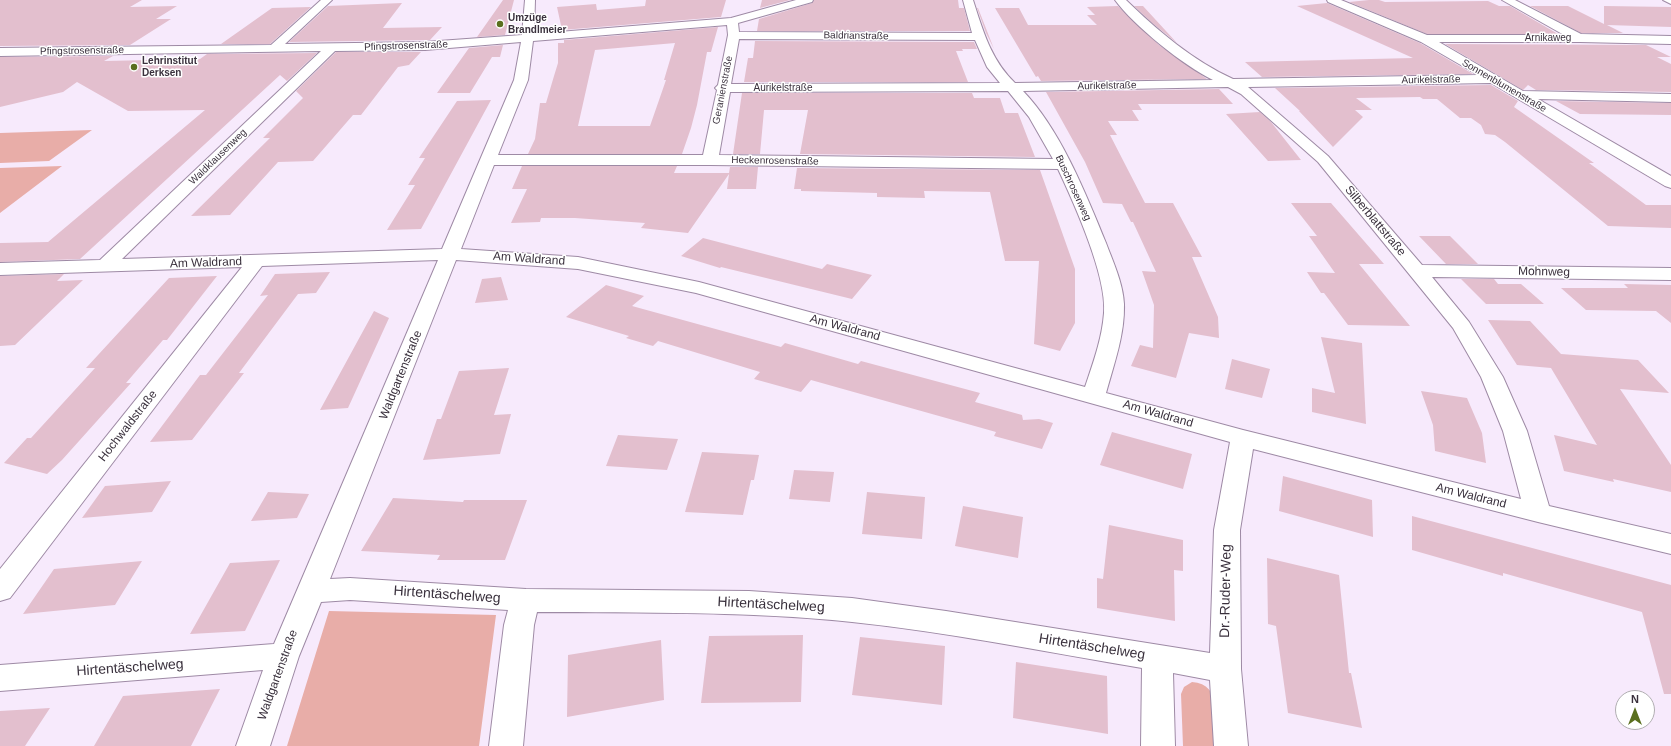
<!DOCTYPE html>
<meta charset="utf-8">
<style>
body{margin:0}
#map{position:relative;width:1671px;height:746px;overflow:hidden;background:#f7eafc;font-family:Arial,sans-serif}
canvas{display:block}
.north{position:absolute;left:1615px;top:690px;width:40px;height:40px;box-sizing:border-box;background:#fff;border:1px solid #b0adb1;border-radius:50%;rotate:0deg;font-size:11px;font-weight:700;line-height:16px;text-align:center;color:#3a313d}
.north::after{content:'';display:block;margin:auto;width:14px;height:18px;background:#5a6f1e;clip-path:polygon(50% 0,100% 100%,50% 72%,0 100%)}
</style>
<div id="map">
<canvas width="1671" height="746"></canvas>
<div class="north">N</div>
</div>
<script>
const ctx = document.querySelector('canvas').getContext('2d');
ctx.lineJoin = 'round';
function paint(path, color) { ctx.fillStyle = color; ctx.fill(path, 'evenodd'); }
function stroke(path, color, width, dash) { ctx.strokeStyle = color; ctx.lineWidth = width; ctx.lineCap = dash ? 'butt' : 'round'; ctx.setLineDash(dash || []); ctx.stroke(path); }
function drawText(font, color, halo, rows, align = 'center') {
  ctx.font = font + ' Arial,sans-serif'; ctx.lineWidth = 3; ctx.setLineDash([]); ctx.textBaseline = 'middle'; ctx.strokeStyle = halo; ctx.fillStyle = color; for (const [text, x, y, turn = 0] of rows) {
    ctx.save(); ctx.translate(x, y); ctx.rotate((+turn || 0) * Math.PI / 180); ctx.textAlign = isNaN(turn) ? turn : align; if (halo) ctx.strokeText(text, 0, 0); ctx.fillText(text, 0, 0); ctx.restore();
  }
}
paint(new Path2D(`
 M92,130L49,161L0,163V133Z
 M62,166L0,213V168Z
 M329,611L496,615L479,746H287Z
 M1192,682C1223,684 1217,722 1219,746H1183L1181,694L1184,687Z`), '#e8ada8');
paint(new Path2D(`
 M0,0H142L130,7L177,6L156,19H171L130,45L0,46Z
 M503,0H514L505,35L477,37Z
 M646,0H726L721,17L562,30L557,7L596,4L597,10L645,6Z
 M762,0H790L760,8Z
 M814,0H958L959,8H964L970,31H757L759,19L812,3Z
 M1369,0H1379L1385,2L1488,1L1499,6H1510L1558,34H1427L1349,2Z
 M402,3L383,28L442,27L430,40L289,42L328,6Z
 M1327,3L1420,43L1473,74L1262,77L1245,62L1413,58L1297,6Z
 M1118,6L1159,45L1207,79L1041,81L1038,76L1036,77L995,8H1019L1028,25H1097L1087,15H1095L1087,7Z
 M1134,6H1143L1177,43L1151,22Z
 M1530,6H1568L1604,24V6L1671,7V27L1607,25L1623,33H1581Z
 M311,7L270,44H221L272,8Z
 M977,8H978L994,49L986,33Z
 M718,27L711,52H707L697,105L691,128L682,154H528L535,139L540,103H546L554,76L558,63V43H564V40ZM675,43L664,80H666L650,126H578L595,50Z
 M755,41L974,42L977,49H962L963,51H956L968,82H744L748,58H753Z
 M1445,44L1646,45L1671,57H1657L1671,64V92L1536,90L1528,85L1523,90Z
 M503,45L500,57H492L470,93H437L469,48Z
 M336,52H421L409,65L398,67L361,115H353L313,161L278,162L230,215L191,216L270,138H263L303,98L296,91Z
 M317,53L287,81L280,75L80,259L0,262V243L48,242L205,110L128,111L77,82L63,92L0,107V57L113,56L104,61L200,59L207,54Z
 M1491,85L1518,101L1514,107L1594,163H1589L1646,205H1671V228L1608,226L1505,142L1495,135L1485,134L1481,125L1471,118H1460L1437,99H1423L1420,97L1356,98L1372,110H1355L1363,117L1333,147L1299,111H1300L1275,88Z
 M1219,89L1233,104H1138L1142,110H1132L1139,121H1108L1117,135H1110L1145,203H1173L1202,257H1192L1218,317L1219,338L1189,333L1176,378L1131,366L1140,345L1153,348L1154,305L1142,271L1156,272L1133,222H1131L1122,204L1103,203L1085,162L1046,92Z
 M742,93H972L974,98H1000L1005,113H1018L1035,157L800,154L808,110H764L760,154H733Z
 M491,100L421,229L387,230L415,185H408L425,158H419L457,101Z
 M1556,101L1671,103V115L1580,114Z
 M1260,112L1271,122L1301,160L1268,161L1226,114Z
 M522,166H677L674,173H729L730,167H758L756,189H727L729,174L688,233L641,228L645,223L575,218H541L540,222L511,223L527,189H512Z
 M797,168L1040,170L1075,269V323L1060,351L1034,344L1039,261H1005L990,192L924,191L925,198L877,197V193L801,191V189H794Z
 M1291,203H1331L1384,264H1359L1410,326L1348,325L1324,293H1321L1307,272L1335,273L1309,236H1317Z
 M1419,236H1450L1478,264H1446Z
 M703,238L822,269L827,264L872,275L852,299L721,267L720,268L681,256Z
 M330,272L316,293L298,294L239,373H244L192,440L150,442L200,375H206L268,295L260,296L275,274Z
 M64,274L57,281L83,280L15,345L0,346V276Z
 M217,276L167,340H163L126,383H131L62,460L47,474L4,463L27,438H31L95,368H86L169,278Z
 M501,277L508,300L475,303L482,279Z
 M1461,279H1494L1498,284H1521L1544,304H1486Z
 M1624,284L1671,285V323L1656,311L1586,310L1561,288H1628Z
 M606,285L644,296L632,306L781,347L785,343L858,364L861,361L980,393L975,402L1022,415L1023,420L1039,419L1053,423L1042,449L994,436L996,432L811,380L801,392L754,379L760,372L658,341L653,346L626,338L629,336L566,317Z
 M374,311L389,318L348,408L320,410Z
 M1488,320L1530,321L1561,354L1638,360L1669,393L1620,389L1671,465V492L1613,479L1614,482L1564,471L1554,435L1597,445L1551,368L1517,365Z
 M1321,337L1362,343L1366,424L1312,412V388L1335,393Z
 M1232,359L1270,369L1262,398L1225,389Z
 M509,368L494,415L511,414L500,454L423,460L437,419H441L459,371Z
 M1421,391L1467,398L1482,433L1486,463L1435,451L1433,425Z
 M1112,432L1192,454L1183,489L1100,465Z
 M618,435L678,439L667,470L606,466Z
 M702,452L759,455L754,480H751L743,515L685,512Z
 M794,470L834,472L830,502L789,499Z
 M1283,476L1372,500L1373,537L1279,511Z
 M171,481L152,512L82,518L105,486Z
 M268,492L309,494L297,518L251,521Z
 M867,492L925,497L922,539L862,534Z
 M393,498L463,502L464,500H527L505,560H437L440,555L361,551Z
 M963,506L1023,517L1018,558L955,546Z
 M1412,516L1671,585V694H1664L1642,612L1503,573V576L1412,550Z
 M1109,525L1183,540V571L1174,570L1175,621L1097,608V578L1103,579Z
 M1267,558L1339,575L1349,673H1351L1362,728L1288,713L1276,626L1268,624Z
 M280,560L245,631L190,634L230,563Z
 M142,561L115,605L23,614L54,569Z
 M803,635L801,702L701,703L709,636Z
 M860,637L945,646L942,705L852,695Z
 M661,640L664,700L567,717L568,655Z
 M1016,662L1107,676L1108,734L1013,718Z
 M220,689L191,746H94L123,696Z
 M50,708L25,746H0V711Z`), '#e3bfce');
const minor = new Path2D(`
 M321,0H332L285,44L425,42L522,35L525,0H535L534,34L731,18L796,0H813L812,2L738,23L739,32L972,33L963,0H973C983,31 991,60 1015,83L1213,80C1184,66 1133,25 1115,0H1126C1158,31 1192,60 1233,79L1478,75L1421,42L1328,2L1327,0H1341L1427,35H1564L1502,0H1515L1581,34L1671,36V44L1580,42H1439L1523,91L1671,94V102L1538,99L1671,176V188L1665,186L1491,83L1248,87L1328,156L1422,265L1671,268V280L1432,277L1469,322L1503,377L1527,431L1549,506L1671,534V554L1538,522L1253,449L1240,530L1241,669L1248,746H1214L1210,680L1173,673L1175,746H1141L1142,668C1045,652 949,632 852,622C748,611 642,613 537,612L534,625L523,746H489L504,625L508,610L350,600L321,602L299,656L270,746H236L263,670L0,691V665L274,644L438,260L262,266L10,598L0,601V569L242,267L0,275V263L100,260L321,51L0,56V48L271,45ZM727,25L728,35L718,85L715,88L717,90L703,155H498L528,80L533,41ZM739,39L975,40L987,67L1000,83L731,84ZM521,42L514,80L442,249L122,259L335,51L425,50ZM1228,87L1241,94L1318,162L1453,328L1481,377L1503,431L1521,499L1243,430L1106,393C1114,364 1125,334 1124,304C1123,283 1113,262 1106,243C1086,194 1060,129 1023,91ZM1008,91L1029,117L1053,159L719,155L730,92ZM494,165H710L1058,169C1074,203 1107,276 1104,313C1102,339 1093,363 1085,387L699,282L578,257L461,249ZM456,260L578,269L696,293L1230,442L1214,530L1210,653L946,611L852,598L749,591L526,589L350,578L330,579Z
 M1663,0H1671V4Z`);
stroke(minor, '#9e8aa5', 2);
paint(minor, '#fff');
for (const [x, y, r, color] of [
 [500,24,4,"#5a6f1e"],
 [134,67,4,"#5a6f1e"]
]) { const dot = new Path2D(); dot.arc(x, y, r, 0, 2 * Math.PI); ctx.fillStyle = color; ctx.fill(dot); stroke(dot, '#fff', 1.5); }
drawText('bold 10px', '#3a313d', '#fff', [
 ["Umzüge",508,18],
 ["Brandlmeier",508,30],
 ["Lehrinstitut",142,61],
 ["Derksen",142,73]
], 'left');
drawText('10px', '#3a313d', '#fff', [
 ["Baldrianstraße",856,36,1],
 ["Arnikaweg",1548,38],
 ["Pfingstrosenstraße",406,46,-2],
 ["Pfingstrosenstraße",82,51,-1],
 ["Aurikelstraße",1431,80,-1],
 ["Aurikelstraße",1107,86,-1],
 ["Sonnenblumenstraße",1504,86,30],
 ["Aurikelstraße",783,88],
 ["Geranienstraße",723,90,-79],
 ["Waldklausenweg",218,157,-44],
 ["Heckenrosenstraße",775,161,1],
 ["Buschrosenweg",1073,188,65]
]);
drawText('12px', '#3a313d', '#fff', [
 ["Silberblattstraße",1375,221,50],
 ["Am Waldrand",529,259,4],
 ["Am Waldrand",206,263,-2],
 ["Mohnweg",1544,272,1],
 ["Am Waldrand",845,328,15],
 ["Waldgartenstraße",401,375,-68],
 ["Am Waldrand",1158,414,16],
 ["Hochwaldstraße",128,426,-52],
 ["Am Waldrand",1471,496,14],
 ["Waldgartenstraße",278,675,-70]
]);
drawText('14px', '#3a313d', '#fff', [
 ["Dr.-Ruder-Weg",1226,591,-89],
 ["Hirtentäschelweg",447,595,4],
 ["Hirtentäschelweg",771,605,3],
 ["Hirtentäschelweg",1092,647,9],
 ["Hirtentäschelweg",130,668,-4]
]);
</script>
